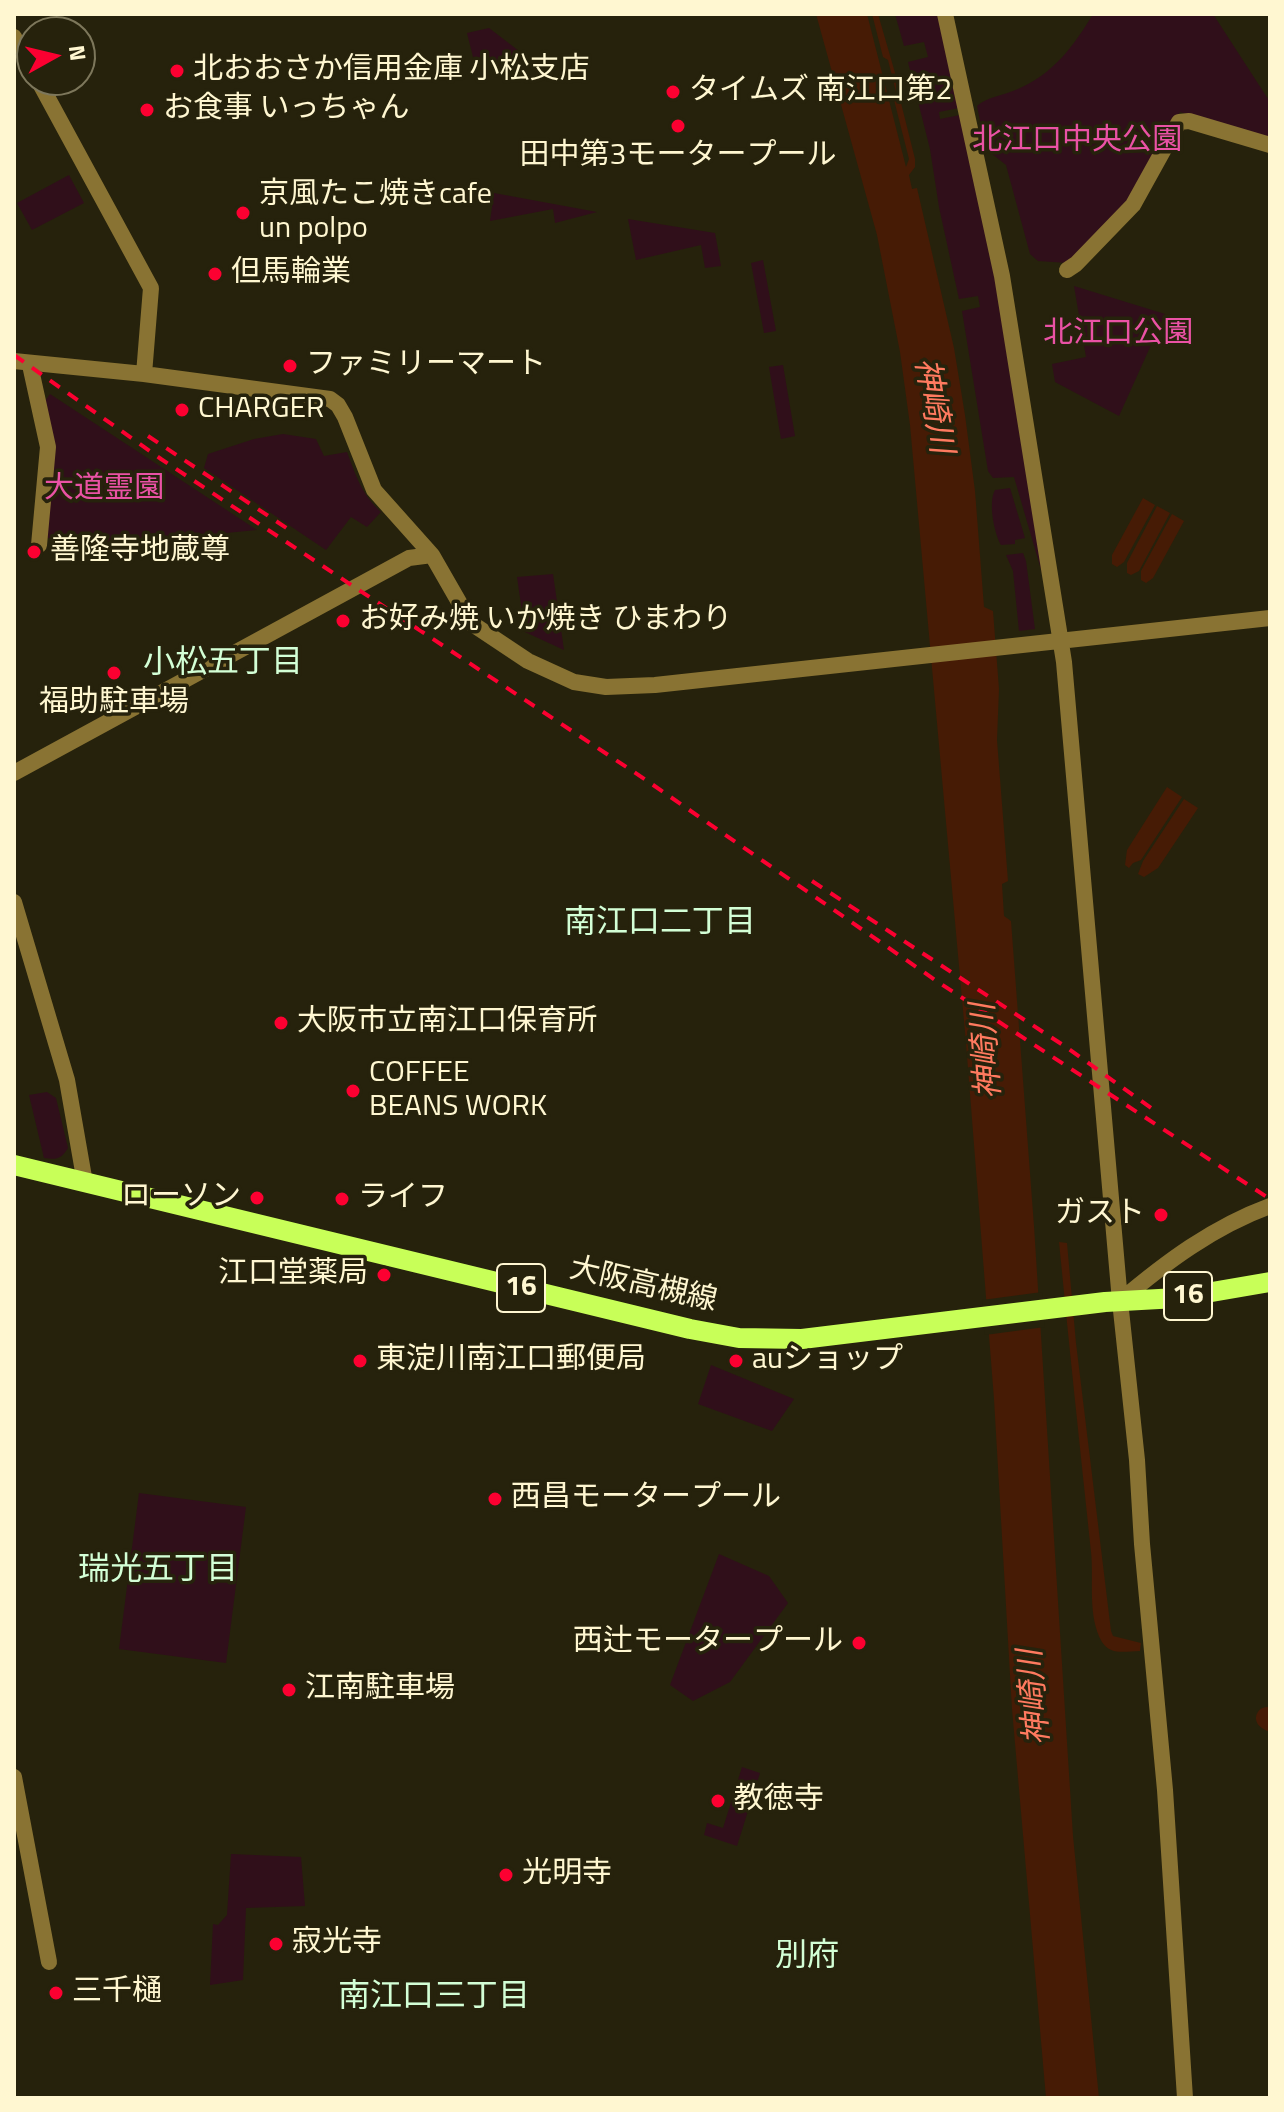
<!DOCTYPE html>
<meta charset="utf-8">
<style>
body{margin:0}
#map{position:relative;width:1284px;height:2112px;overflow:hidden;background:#26220c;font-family:"Titillium Web",sans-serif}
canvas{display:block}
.frame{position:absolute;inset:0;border:16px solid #fff7d1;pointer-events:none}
.north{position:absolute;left:16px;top:16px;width:80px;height:80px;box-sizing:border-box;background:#26220c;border:2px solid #7d775b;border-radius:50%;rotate:82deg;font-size:22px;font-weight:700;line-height:32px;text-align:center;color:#fff7d1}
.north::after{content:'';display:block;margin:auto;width:28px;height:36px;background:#fc0031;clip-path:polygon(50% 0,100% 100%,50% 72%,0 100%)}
</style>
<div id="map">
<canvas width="1284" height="2112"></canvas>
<div class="frame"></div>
<div class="north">N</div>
</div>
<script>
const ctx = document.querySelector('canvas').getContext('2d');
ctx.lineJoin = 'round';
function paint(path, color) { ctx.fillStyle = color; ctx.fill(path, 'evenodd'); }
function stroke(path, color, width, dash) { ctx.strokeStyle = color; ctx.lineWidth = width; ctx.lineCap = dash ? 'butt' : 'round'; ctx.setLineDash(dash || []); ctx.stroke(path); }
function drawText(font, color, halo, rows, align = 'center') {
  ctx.font = font + ' "Titillium Web","Noto Sans JP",sans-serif'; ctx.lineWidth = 7; ctx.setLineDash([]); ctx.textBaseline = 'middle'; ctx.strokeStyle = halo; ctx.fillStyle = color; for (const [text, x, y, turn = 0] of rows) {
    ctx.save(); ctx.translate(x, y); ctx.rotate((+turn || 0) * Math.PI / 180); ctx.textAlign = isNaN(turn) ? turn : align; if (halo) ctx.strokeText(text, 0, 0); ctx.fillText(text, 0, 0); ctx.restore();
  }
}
paint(new Path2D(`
 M895,14H938L959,108L939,112L940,119L960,115L996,277L1044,580L1014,477L993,478L988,471L962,311L980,307L978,296L959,299L939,207L930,149L908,62L928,57L924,42L904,46Z
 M1093,14H1213L1270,102V138L1180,112L1127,201L1068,263L1038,261L1030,254L1006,165L986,149L977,106C986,97 1005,95 1018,89C1053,74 1074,46 1093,14Z
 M489,28L519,51L520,66L475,65L467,33Z
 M69,175L84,203L32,230L17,203Z
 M494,193L597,212L555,223L553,209L490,221Z
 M628,219L715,233L721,266L705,268L701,245L636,260Z
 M763,260L776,331L764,333L751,263Z
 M1074,286L1165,314L1119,416L1055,382L1052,364L1086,357Z
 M783,365L795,436L781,439L769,367Z
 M50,394L257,530L226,533L192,547L47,538L45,401Z
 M283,434L316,439L324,456L347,452C356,476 362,495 381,512L367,527L351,517L326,550L204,468L208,454L254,439Z
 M1010,488L1025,538L1015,540V544L1001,545C994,533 988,502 995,490Z
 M1023,553L1026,561L1035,629L1019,631L1013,571L1006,555Z
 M553,574L564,650L525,632L517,577Z
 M47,1092L56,1098L68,1148C61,1159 57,1160 44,1158L29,1095Z
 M711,1365L794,1399L772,1431L698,1404Z
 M139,1493L246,1507L226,1663L119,1649Z
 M719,1554L769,1576L788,1603L730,1682L693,1701L670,1685Z
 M742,1767L760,1773L737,1846L704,1835L707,1823L723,1828Z
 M231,1854L301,1857L305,1906L246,1908L243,1980L210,1985L213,1924L218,1925L227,1915Z`), '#300f1a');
paint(new Path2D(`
 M816,14H867L906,167L909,159L893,96L896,92L888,60L883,57L872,14H878L900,90L899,95L915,159V167L909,175L912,189L917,188L954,348L965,415L975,491L984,607L993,611L999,689L997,740L1008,881L1002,884L1004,916L1011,921L1034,1226L1073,1836L1099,2098H1046L1012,1709L994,1399L966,1043L910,425L900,352L877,235Z
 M1143,498L1155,505L1124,562L1117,567L1112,564V555Z
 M1157,506L1170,513L1139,571L1131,575L1127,573V563Z
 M1172,514L1184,521L1153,578L1146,583L1141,580V571Z
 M1167,787L1182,797L1141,860L1133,863L1129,868L1125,865L1127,850Z
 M1184,799L1198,808L1158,868L1144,877L1138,874L1143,861Z
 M1059,1242L1067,1243L1076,1343L1111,1631L1113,1636L1141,1643L1140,1651C1126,1651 1111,1656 1102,1642C1087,1617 1094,1580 1091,1552C1080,1449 1069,1345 1059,1242Z`), '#461b05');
paint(new Path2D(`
 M1042,1292L1045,1327L985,1335L982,1300Z`), '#26220c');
stroke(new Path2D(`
 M1267,1718L1270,1720`), '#461b05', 22);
stroke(new Path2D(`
 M945,14L1002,276L1064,662L1120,1301L1137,1460L1142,1544L1165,1790L1185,2098
 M14,37L32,70
 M38,80L151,288L144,374
 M1067,270L1076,264L1133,205L1179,122L1189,121L1270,145
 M14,361L144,374L330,399L338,405L345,417L374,490L432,555L471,623L528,661L574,682L606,687L655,685L1270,618
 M30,365L48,447L39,545
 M14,773L409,558L432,555
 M14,902L67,1080L85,1183
 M1120,1301C1166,1262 1213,1227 1270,1206
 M14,1777L49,1962`), '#897333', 16);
stroke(new Path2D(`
 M14,1165L690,1329L739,1338L802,1339L1105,1302L1177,1298L1270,1282`), '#c8ff58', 20);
stroke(new Path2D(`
 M14,355L161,459L646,780L938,982L1270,1199
 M148,436L294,533
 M812,881L1066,1047L1151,1108`), '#fc0031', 4, [12, 10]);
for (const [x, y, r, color] of [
 [177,71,8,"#fc0031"],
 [673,92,8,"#fc0031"],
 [147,110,8,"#fc0031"],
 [678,126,8,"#fc0031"],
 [243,213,8,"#fc0031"],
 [215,274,8,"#fc0031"],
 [290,366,8,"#fc0031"],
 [182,410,8,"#fc0031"],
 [34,552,8,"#fc0031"],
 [343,621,8,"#fc0031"],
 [114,673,8,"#fc0031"],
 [281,1023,8,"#fc0031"],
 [353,1091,8,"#fc0031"],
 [257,1198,8,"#fc0031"],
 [342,1199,8,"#fc0031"],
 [1161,1215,8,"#fc0031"],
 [384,1275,8,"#fc0031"],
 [360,1361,8,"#fc0031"],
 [736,1361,8,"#fc0031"],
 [495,1499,8,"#fc0031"],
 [859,1643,8,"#fc0031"],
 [289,1690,8,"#fc0031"],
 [718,1801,8,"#fc0031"],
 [506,1875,8,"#fc0031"],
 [276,1944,8,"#fc0031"],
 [56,1993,8,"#fc0031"]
]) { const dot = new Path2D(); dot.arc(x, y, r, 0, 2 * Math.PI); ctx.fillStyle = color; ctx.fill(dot); stroke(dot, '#26220c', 3); }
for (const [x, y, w] of [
 [521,1288,48],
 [1188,1296,48]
]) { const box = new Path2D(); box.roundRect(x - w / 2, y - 24, w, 48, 6); ctx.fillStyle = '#26220c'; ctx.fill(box); stroke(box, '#fff7d1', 2); }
drawText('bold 28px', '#fff7d1', null, [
 ["16",521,1288],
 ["16",1188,1296]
]);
drawText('30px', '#fff7d1', '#26220c', [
 ["北おおさか信用金庫 小松支店",193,71],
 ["タイムズ 南江口第2",689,92],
 ["お食事 いっちゃん",163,110],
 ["田中第3モータープール",678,157,"center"],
 ["京風たこ焼きcafe",259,196],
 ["un polpo",259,230],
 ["但馬輪業",231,274],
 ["ファミリーマート",306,366],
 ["CHARGER",198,410],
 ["善隆寺地蔵尊",50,552],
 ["お好み焼 いか焼き ひまわり",359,621],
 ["福助駐車場",114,704,"center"],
 ["大阪市立南江口保育所",297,1023],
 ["COFFEE",369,1074],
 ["BEANS WORK",369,1108],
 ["ローソン",241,1198,"right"],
 ["ライフ",358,1199],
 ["ガスト",1145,1215,"right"],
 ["江口堂薬局",368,1275,"right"],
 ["東淀川南江口郵便局",376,1361],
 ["auショップ",752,1361],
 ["西昌モータープール",511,1499],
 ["西辻モータープール",843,1643,"right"],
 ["江南駐車場",305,1690],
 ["教徳寺",734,1801],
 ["光明寺",522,1875],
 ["寂光寺",292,1944],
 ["三千樋",72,1993]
], 'left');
drawText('30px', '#ea52a5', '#26220c', [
 ["北江口中央公園",1077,142],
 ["北江口公園",1118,335],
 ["大道霊園",104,490]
]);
drawText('30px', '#fff7d1', '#26220c', [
 ["大阪高槻線",643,1286,13]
]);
drawText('italic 32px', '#ff7a5f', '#26220c', [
 ["神崎川",932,406,80],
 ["神崎川",988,1051,-94],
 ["神崎川",1036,1697,-95]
]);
drawText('32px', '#d3ffd6', '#26220c', [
 ["小松五丁目",223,664],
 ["南江口二丁目",660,924],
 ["瑞光五丁目",158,1571],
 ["別府",807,1957],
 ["南江口三丁目",434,1998]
]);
</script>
